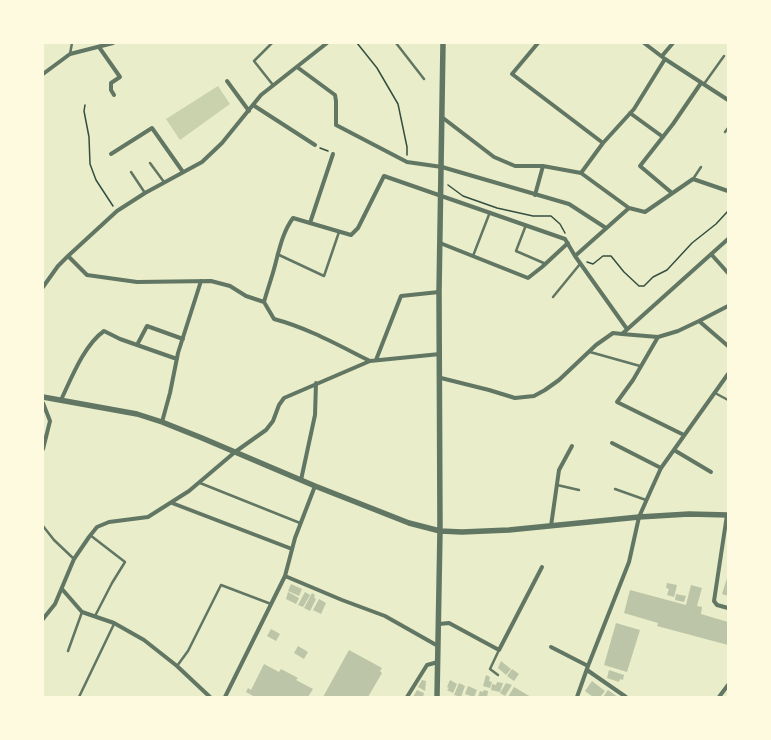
<!DOCTYPE html>
<style>
body{margin:0}
#map{position:relative;width:771px;height:740px;overflow:hidden;background:#e9edc9;font-family:"Fira Sans Condensed",sans-serif}
canvas{display:block}
.frame{position:absolute;inset:0;border:44px solid #fefae0;pointer-events:none}
</style>
<div id="map">
<canvas width="771" height="740"></canvas>
<div class="frame"></div>
</div>
<script>
const ctx = document.querySelector('canvas').getContext('2d');
ctx.lineJoin = 'round';
function paint(path, color) { ctx.fillStyle = color; ctx.fill(path, 'evenodd'); }
function stroke(path, color, width, dash) { ctx.strokeStyle = color; ctx.lineWidth = width; ctx.lineCap = dash ? 'butt' : 'round'; ctx.setLineDash(dash || []); ctx.stroke(path); }
paint(new Path2D(`
 M218,86L230,104L180,140L166,119Z`), '#cad2ad');
paint(new Path2D(`
 M728,575V596L722,594Z
 M667,583L677,585L674,597L667,595L669,589L666,588Z
 M291,584L302,589L299,596L288,591Z
 M691,585L702,588L697,606L702,607L701,614L728,622V645L657,626L658,623L624,613L630,590L686,605Z
 M288,592L299,598L296,604L286,599Z
 M305,592L310,595L303,607L298,605Z
 M312,593L315,595L314,598L316,599L310,611L304,608Z
 M676,594L686,596L684,602L675,600Z
 M319,599L326,603L321,614L313,610Z
 M616,623L640,630L627,672L604,665Z
 M271,629L280,634L276,641L267,636Z
 M298,646L308,652L304,659L294,653Z
 M349,650L382,668L380,671L382,673L368,697H323Z
 M501,661L511,669L506,675L498,668Z
 M264,664L279,672L281,669L298,678L296,680L313,689L308,697H255L246,692L248,688L251,690Z
 M512,669L519,674L514,681L507,676Z
 M609,670L624,675L623,680L620,679L619,682L607,678Z
 M486,675L490,677L489,681L492,682L490,688L483,686Z
 M422,680L426,681L425,691L418,687Z
 M450,680L457,684L453,693L447,690L449,688L447,687Z
 M592,681L605,691L600,697H593L585,691Z
 M497,682L503,683L500,692L491,690L492,684L496,685Z
 M459,683L465,686L461,697L454,695Z
 M506,683L512,685L505,696L500,693Z
 M468,686L477,690L474,697L465,694Z
 M514,687L531,697H508Z
 M417,690L424,693L423,697H413Z
 M484,690L488,691L487,697H478L480,691L483,692Z
 M608,690L618,697H603Z`), '#bcc5a7');
stroke(new Path2D(`
 M357,43L377,68L398,104L407,147V155
 M85,105L84,111L89,137L90,164L96,180L113,206
 M320,148L328,151
 M448,185L463,196L497,208L533,216H551L560,224L565,233
 M587,262L593,264L603,256H611L624,272L639,286H644L653,277L667,270L692,243L716,224L728,211`), '#344e41', 1.5);
stroke(new Path2D(`
 M272,43L254,61L273,85
 M396,43L424,79
 M70,54L72,43
 M704,84L724,56
 M725,132L728,128
 M150,163L164,182
 M131,172L145,193
 M693,179L701,167
 M526,225L516,251L546,264
 M277,254L324,276L339,232
 M473,256L490,212
 M553,297L580,264
 M590,352L640,366
 M715,393L728,400
 M200,483L300,523
 M557,485L579,490
 M615,489L646,500
 M43,526L54,540L74,559
 M90,535L125,562L112,583L95,616
 M68,651L82,612
 M177,666L188,651L221,585L271,604
 M498,675L490,669L499,650
 M79,697L114,624`), '#617663', 2.5);
stroke(new Path2D(`
 M538,43L512,74L603,143
 M644,43L665,59L728,100
 M99,47L120,77L111,83V90L114,95
 M662,56L673,43
 M297,67L335,95L336,101V125L407,162L442,167L569,204L606,228
 M43,74L70,54L113,43
 M227,81L249,111
 M253,105L315,145
 M630,113L663,137
 M443,118L494,157L515,166H543L581,173L629,208L645,212L693,179L728,191
 M111,154L152,128L183,172
 M333,154L310,223L351,235L358,228L384,176L565,239L575,256
 M581,173L603,143L634,109L665,59
 M672,193L640,166L673,124L701,83
 M535,195L543,166
 M440,243L528,278L542,267L568,243
 M711,254L728,273
 M68,256L87,275L137,282L211,281L230,286L246,296L264,302L274,319C308,328 338,345 370,361
 M43,287L58,266L68,256L117,211L145,193L202,162L222,143L261,95L327,43
 M264,302C267,291 271,280 274,269C279,251 282,233 293,218L310,223
 M728,306L699,321L728,346
 M627,329L575,256L629,208
 M622,334L658,337L678,331L699,321
 M658,337L633,380L617,402L684,435
 M137,345L147,326L183,339
 M376,360L401,296L439,292
 M441,378L489,390L515,398L534,396L545,390L559,380L596,345L613,333L622,334L728,239
 M61,400C71,379 84,345 104,331L120,339L177,359
 M43,403L50,421L43,449
 M162,422L170,393L178,353L201,281
 M612,443L661,468
 M674,450L711,472
 M301,480L315,415L316,383
 M172,503L292,549
 M727,515L714,601L717,605L728,608
 M551,526L559,470L572,446
 M285,576L342,600L385,616L438,646
 M62,589L82,612L114,623L144,640L177,666L210,697
 M43,619L55,604L74,559L89,537L97,527L109,522L148,517L189,491L235,452L266,430L273,421L279,405L284,398L370,361L440,354
 M439,624L449,623L499,650L542,567
 M551,647L588,666
 M587,670L626,697
 M225,697L285,576L295,538L315,486
 M407,697L427,665L438,662
 M577,697L588,666L629,562L639,517L651,490L661,468L728,374
 M719,697L728,685`), '#617663', 4);
stroke(new Path2D(`
 M43,397L137,414L162,422L202,438L315,486L409,523L440,531L462,532L509,530L639,517L689,514L728,515
 M437,697L440,531L439,292L443,43`), '#617663', 5.5);
</script>
